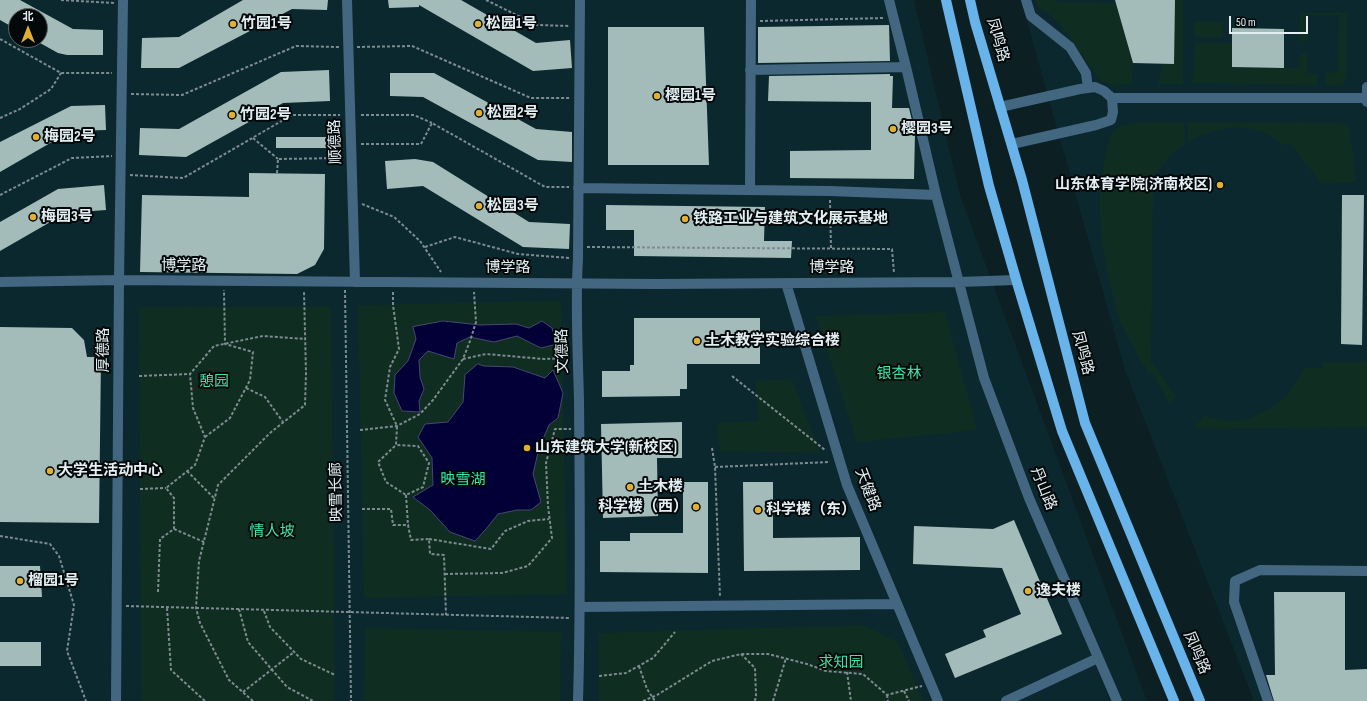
<!DOCTYPE html>
<meta charset="utf-8">
<style>
body{margin:0}
#map{position:relative;width:1367px;height:701px;overflow:hidden;background:#0c1f23;font-family:"Sofia Sans Condensed","Noto Sans SC",sans-serif}
canvas{display:block}
.north{position:absolute;left:8px;top:8px;width:40px;height:40px;box-sizing:border-box;background:#030809;border:1px solid #5d6466;border-radius:50%;rotate:0deg;font-size:11px;font-weight:700;line-height:16px;text-align:center;color:#e3eff2}
.north::after{content:'';display:block;margin:auto;width:14px;height:18px;background:#dfb034;clip-path:polygon(50% 0,100% 100%,50% 72%,0 100%)}
.scale{position:absolute;left:1229px;top:16px;width:79px;height:18px;box-sizing:border-box;border:2px solid #e3eff2;border-top:0;padding-left:5px;font-size:12px;line-height:14px;white-space:nowrap;color:#e3eff2;-webkit-text-stroke:3px #030809;paint-order:stroke}
</style>
<div id="map">
<canvas width="1367" height="701"></canvas>
<div class="north">北</div>
<div class="scale">50 m</div>
</div>
<script>
const ctx = document.querySelector('canvas').getContext('2d');
ctx.lineJoin = 'round';
function paint(path, color) { ctx.fillStyle = color; ctx.fill(path, 'evenodd'); }
function stroke(path, color, width, dash) { ctx.strokeStyle = color; ctx.lineWidth = width; ctx.lineCap = dash ? 'butt' : 'round'; ctx.setLineDash(dash || []); ctx.stroke(path); }
function drawText(font, color, halo, rows, align = 'center') {
  ctx.font = font + ' "Sofia Sans Condensed","Noto Sans SC",sans-serif'; ctx.lineWidth = 4; ctx.setLineDash([]); ctx.textBaseline = 'middle'; ctx.strokeStyle = halo; ctx.fillStyle = color; for (const [text, x, y, turn = 0] of rows) {
    ctx.save(); ctx.translate(x, y); ctx.rotate((+turn || 0) * Math.PI / 180); ctx.textAlign = isNaN(turn) ? turn : align; if (halo) ctx.strokeText(text, 0, 0); ctx.fillText(text, 0, 0); ctx.restore();
  }
}
paint(new Path2D(`
 M0,0H914L960,195L1147,701H0ZM16,16H40V40H16Z
 M1021,0H1367V701H1254L1125,370Z`), '#0c282f');
paint(new Path2D(`
 M1035,0H1057V2L1116,3L1133,63L1132,82L1128,84L1114,85L1103,82L1093,71L1061,25L1049,14L1038,7Z
 M1175,0H1183V84H1158Z
 M1313,12L1347,13V78L1344,83L1342,85H1325V73L1338,72L1339,15H1307L1308,41H1299L1300,14Z
 M1194,21L1224,22L1223,38L1194,37Z
 M1195,43H1232V67L1299,68L1300,54H1307V73L1317,74L1318,85L1192,83Z
 M1182,122L1184,124L1185,144L1173,153L1155,174L1153,192L1151,361L1176,397L1169,403L1153,373H1148C1138,355 1125,336 1119,316C1104,271 1092,200 1106,154C1108,146 1109,134 1116,129C1132,119 1163,123 1182,122Z
 M1187,122L1339,123L1346,125L1350,131L1356,182L1323,184L1321,183L1290,143L1286,146C1279,142 1272,136 1265,133C1240,122 1211,129 1188,142Z
 M561,301L567,594L364,598L358,305Z
 M331,306L335,701H141L139,307Z
 M945,312L977,430L857,442L816,316Z
 M1323,362H1367V427L1195,429V426L1204,416L1228,421L1246,420L1271,408L1289,394L1304,368H1322Z
 M792,379L820,453L720,451L717,423L759,421L755,381Z
 M863,625L898,642L923,701H599V633Z
 M365,628L561,632L560,701H364Z`), '#102d21');
const water = new Path2D(`
 M443,321L480,325L516,324L529,328L542,321L552,328L557,344L541,348L517,336L494,342L470,337L457,343L454,359L428,351L419,360L420,377L424,389L419,401L420,412L402,411L394,393L395,375L408,361L416,339L413,327Z
 M478,364L484,366L513,367L545,378L553,370L563,393L558,418L549,425L539,448L533,474L541,502L531,510H517L498,514L486,529L475,541L450,532L430,510L413,497L433,485L432,458L418,437L425,424L448,422L463,402L465,375Z`);
paint(water, '#020037');
stroke(water, '#46486f', 1);
paint(new Path2D(`
 M0,0H20L73,29L103,30V55H67L58,53L40,43V16H16V29L0,20Z
 M243,0H328L327,10L292,9L179,68H141L142,38L179,37Z
 M388,0H461L536,43L570,40L572,68L533,71L419,5V7L389,8Z
 M1115,0H1175L1174,64L1133,63Z
 M889,25L890,61L758,63V27Z
 M608,27H704L709,165H608Z
 M1232,28L1284,29V68L1232,67Z
 M329,70L330,101L283,103L186,157L139,155L140,128L179,129L281,72Z
 M390,73H434L536,129L572,132V162L538,160L423,97L390,96Z
 M890,74V76H893L892,108H909L915,133L914,179L790,178V151L871,150V102L768,101L769,76Z
 M105,105L106,130L71,131L0,172V142L71,106Z
 M276,137H326V148H276Z
 M415,159L433,162L529,222L570,224L569,249L523,247L423,186L387,189L385,161Z
 M249,173L325,174L324,249L315,265L297,274L140,272L142,195L249,197Z
 M104,185L106,210L66,213L0,251V222L58,189Z
 M1342,195H1364L1362,345L1341,344Z
 M606,205L765,207L764,241H792L791,258L634,256V230H606Z
 M634,318H760V364H687V389H680V396L602,397V371H630V365H634Z
 M0,327L72,328L84,340L87,357H101L99,523L0,522Z
 M682,422V458H657L658,516L603,518L601,424Z
 M683,482H708V573L600,572V541H630V533H683Z
 M743,482H773V538L860,537V570L744,571Z
 M1014,520L1062,634L955,678L945,654L986,637L983,630L1021,614L1002,568L913,564L914,526L993,529Z
 M0,566H40L42,597H0Z
 M1274,592H1345V670L1367,669V701H1274L1266,675H1275Z
 M0,642H41V666H0Z`), '#a4bcb9');
stroke(new Path2D(`
 M61,0L114,3
 M486,0L537,25L570,26
 M760,21L884,18
 M0,39L61,73H112
 M357,47L412,46L531,98H570
 M131,94L182,95L296,46L339,47
 M361,115H414L432,123
 M0,118L20,109L51,89L61,73
 M253,138L278,159
 M361,144H421L432,123L545,187H569
 M277,173L278,159L343,158
 M130,175L183,178L292,115H340
 M0,195L72,158L112,156
 M830,200L831,249
 M362,204L394,217L420,241L441,272
 M425,247L455,237L518,254L569,258
 M587,247L892,249L894,273
 M345,290L351,701
 M393,292V305L399,349L390,367L385,400L397,426L396,445L418,446L429,463L423,487L406,495L386,482L378,462L396,445
 M463,359L486,354L544,359L569,358
 M139,376L190,374
 M732,376L825,450
 M246,388L265,397L283,422
 M360,430L397,426L420,414L433,400L463,359L470,341L476,322L474,292
 M205,437L230,418L250,380L253,352L225,344L224,290
 M712,448L715,467L720,597
 M715,467L830,462
 M187,471L215,499
 M140,489L166,488
 M406,495L408,525
 M362,509H391L393,525H408L411,540L429,539L430,554L444,555L446,615
 M174,529L204,542
 M0,536L50,544L59,556L74,605L67,651L86,701
 M429,539L491,549L505,531L528,521L549,519
 M445,574L502,573L528,566L552,538L548,506L546,463L555,429H571
 M158,592L160,539L174,529V498L166,488L195,465L205,437L193,408L190,374L214,346L263,336L305,339
 M126,606L569,618
 M167,608L171,670L205,701
 M239,609L248,642L287,687L313,701
 M264,611L270,627L301,659L335,675
 M741,654L755,668L756,695L755,701
 M639,666L647,689L655,701
 M847,672L851,701
 M599,676L626,673L653,658L675,632
 M904,691L909,701
 M243,692L294,652
 M887,695L888,701
 M253,701L229,680L200,623L196,608L199,561L218,485L270,433L305,405L306,373L304,291
 M643,701L657,695L712,661L741,654H768L807,664L826,671L863,674L887,695L922,686
 M773,701L786,658`), '#7d8c90', 2, [3, 2]);
stroke(new Path2D(`
 M347,0L355,282
 M1026,0L1031,16L1070,47L1086,73L1088,88
 M750,70L906,67L889,0
 M1367,87V102
 M1000,107L1080,89L1095,87L1104,91L1112,98H1367
 M1012,144L1096,125L1111,120L1113,112L1112,98
 M578,188L830,191L936,195L906,67
 M750,189L751,0
 M936,195L984,378L1029,498L1117,701
 M0,282L119,280L656,284L959,282L1016,280
 M786,283L847,485L938,701
 M580,607L897,604
 M116,701L119,280L123,0
 M578,701C581,601 580,501 579,401C578,354 575,306 578,259L580,0
 M1006,701L1098,658
 M1268,701L1234,602L1235,581L1260,570L1367,571`), '#446781', 10);
stroke(new Path2D(`
 M946,0L989,186L1018,286L1062,431L1174,701
 M970,0L975,22L1022,180L1085,423L1200,701`), '#67b3ea', 10);
for (const [x, y, r, color] of [
 [233,24,4,"#dfb034"],
 [478,24,4,"#dfb034"],
 [657,96,4,"#dfb034"],
 [479,113,4,"#dfb034"],
 [232,115,4,"#dfb034"],
 [893,129,4,"#dfb034"],
 [36,137,4,"#dfb034"],
 [1220,185,4,"#dfb034"],
 [479,206,4,"#dfb034"],
 [33,217,4,"#dfb034"],
 [685,219,4,"#dfb034"],
 [697,341,4,"#dfb034"],
 [527,448,4,"#dfb034"],
 [50,471,4,"#dfb034"],
 [630,487,4,"#dfb034"],
 [696,507,4,"#dfb034"],
 [758,510,4,"#dfb034"],
 [20,581,4,"#dfb034"],
 [1028,591,4,"#dfb034"]
]) { const dot = new Path2D(); dot.arc(x, y, r, 0, 2 * Math.PI); ctx.fillStyle = color; ctx.fill(dot); stroke(dot, '#030809', 1.5); }
drawText('bold 15px', '#e3eff2', '#030809', [
 ["竹园1号",241,24],
 ["松园1号",486,24],
 ["樱园1号",665,96],
 ["松园2号",487,113],
 ["竹园2号",240,115],
 ["樱园3号",901,129],
 ["梅园2号",44,137],
 ["山东体育学院(济南校区)",1212,185,"right"],
 ["松园3号",487,206],
 ["梅园3号",41,217],
 ["铁路工业与建筑文化展示基地",693,219],
 ["土木教学实验综合楼",705,341],
 ["山东建筑大学(新校区)",535,448],
 ["大学生活动中心",58,471],
 ["土木楼",638,487],
 ["科学楼（西）",688,507,"right"],
 ["科学楼（东）",766,510],
 ["榴园1号",28,581],
 ["逸夫楼",1036,591]
], 'left');
drawText('15px', '#e3eff2', '#030809', [
 ["凤鸣路",997,40,74],
 ["顺德路",336,142,-92],
 ["博学路",184,266],
 ["博学路",508,268],
 ["博学路",832,268],
 ["厚德路",104,350,-90],
 ["文德路",563,351,-91],
 ["凤鸣路",1082,353,75],
 ["丹山路",1043,489,68],
 ["天健路",867,490,69],
 ["映雪长廊",337,492,-91],
 ["凤鸣路",1196,653,67]
]);
drawText('15px', '#3ce5a9', '#030809', [
 ["银杏林",899,374],
 ["憩园",214,382],
 ["映雪湖",463,480],
 ["情人坡",272,532],
 ["求知园",841,663]
]);
</script>
